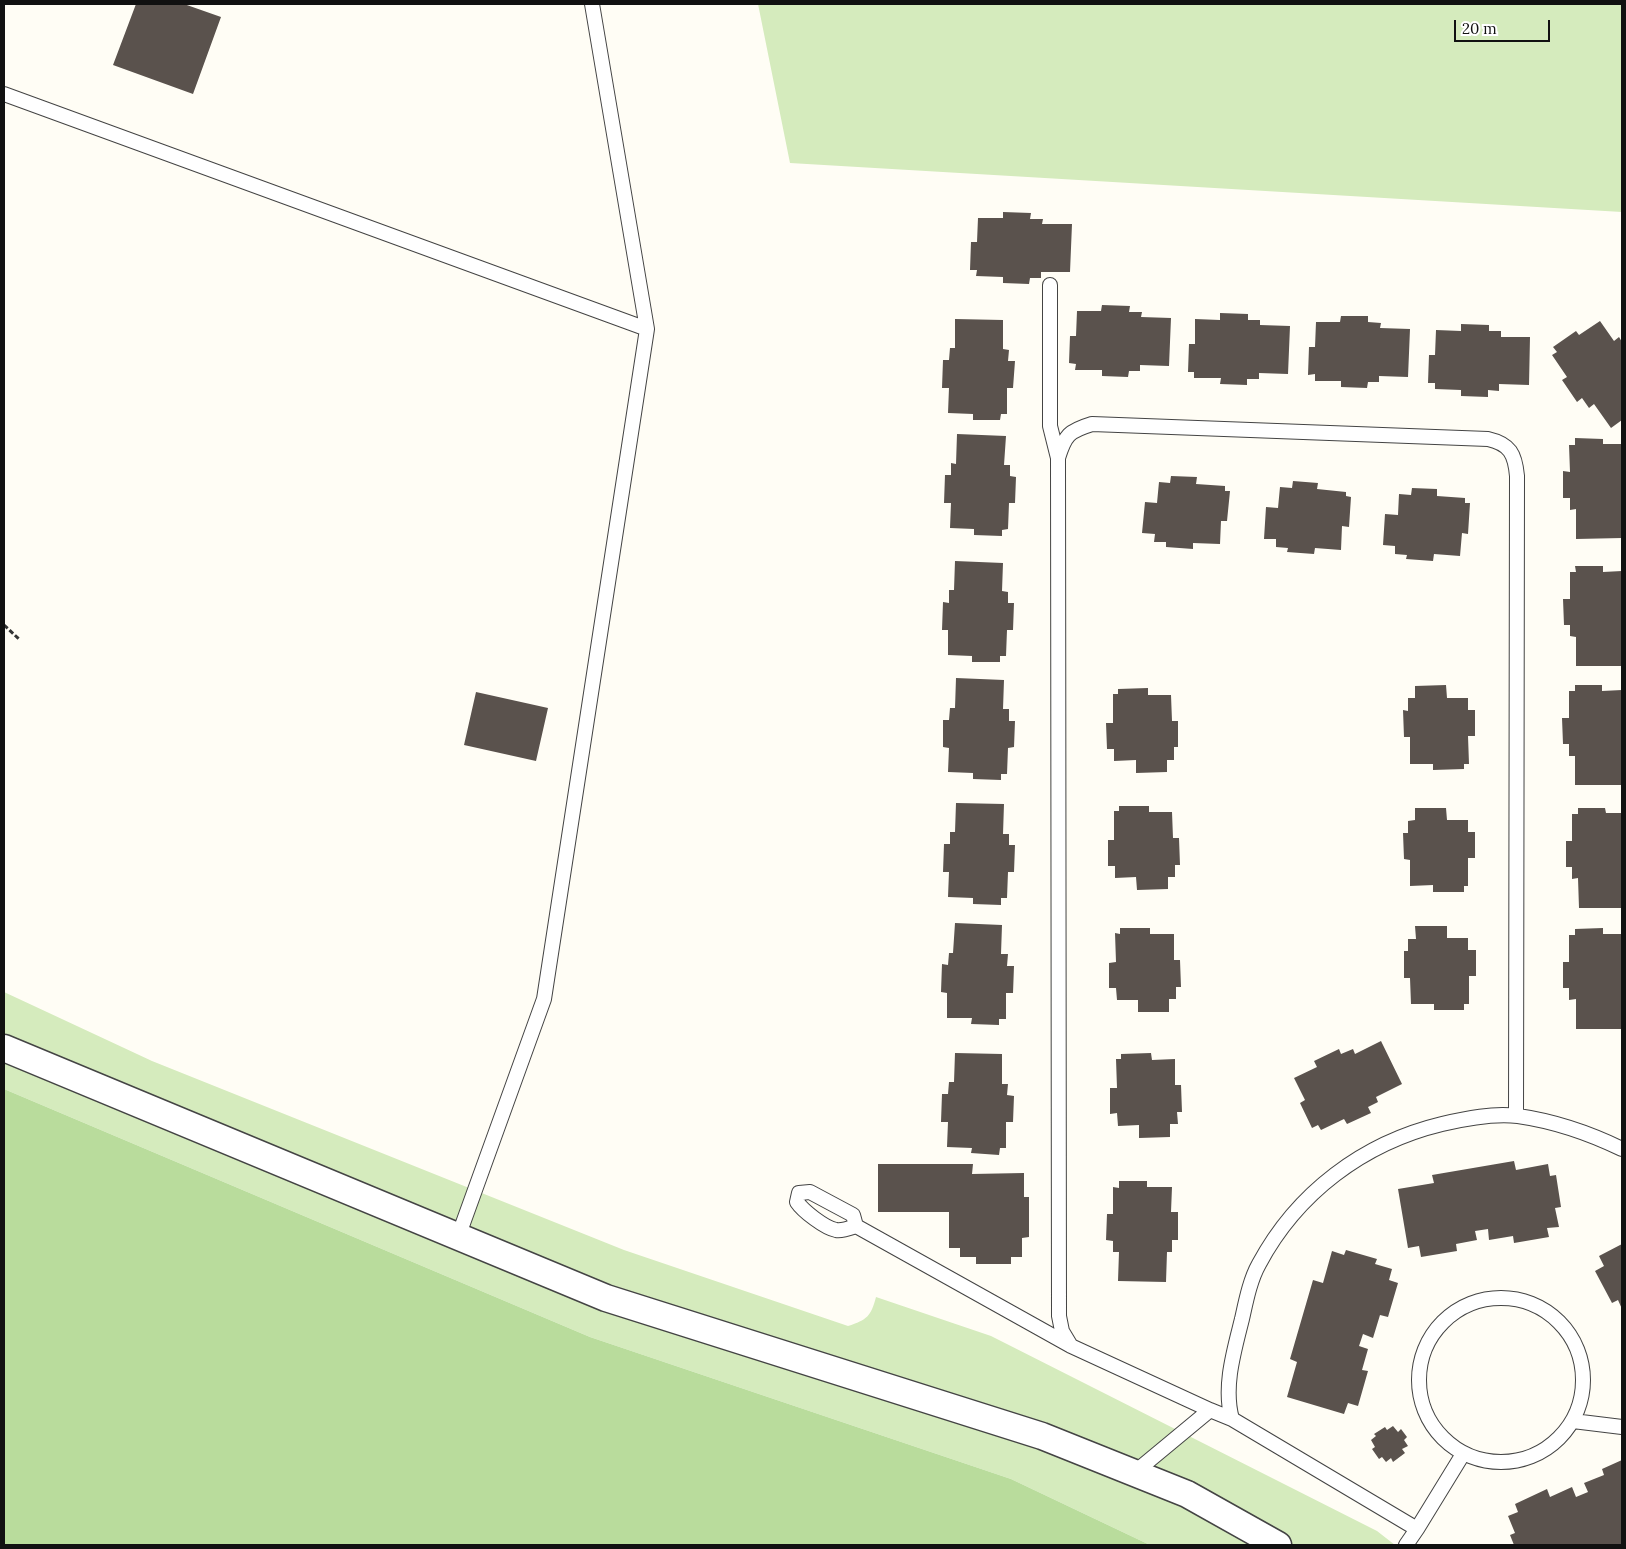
<!DOCTYPE html>
<style>
body{margin:0}
#map{position:relative;width:1626px;height:1549px;overflow:hidden;background:#fffdf5;font-family:Lora,serif}
canvas{display:block}
.frame{position:absolute;inset:0;border:5px solid #111;pointer-events:none}
.scale{position:absolute;left:1454px;top:20px;width:96px;height:22px;box-sizing:border-box;border:2px solid #111;border-top:0;padding-left:6px;font-size:15px;line-height:18px;white-space:nowrap;color:#111;-webkit-text-stroke:4px #fff;paint-order:stroke}
</style>
<div id="map">
<canvas width="1626" height="1549"></canvas>
<div class="frame"></div>
<div class="scale">20 m</div>
</div>
<script>
const ctx = document.querySelector('canvas').getContext('2d');
ctx.lineJoin = 'round';
function paint(path, color) { ctx.fillStyle = color; ctx.fill(path, 'evenodd'); }
function stroke(path, color, width, dash) { ctx.strokeStyle = color; ctx.lineWidth = width; ctx.lineCap = dash ? 'butt' : 'round'; ctx.setLineDash(dash || []); ctx.stroke(path); }
paint(new Path2D(`
 M758,4H1622V212L790,163Z
 M4,992L152,1061L624,1250L848,1326C867,1320 871,1316 876,1297L991,1336L1377,1531L1395,1545H1150L1011,1479L590,1337L4,1089Z`), '#d5ebbd');
paint(new Path2D(`
 M4,1089L590,1337L1011,1479L1150,1545H4Z`), '#b9dc9c');
paint(new Path2D(`
 M136,4H184L221,17L193,94L113,65Z
 M1003,212L1031,213L1030,219H1043L1042,224H1072L1070,272H1041V278H1030L1029,284L1003,283V277L976,276L977,270H970L971,242H977L978,218H1003Z
 M1102,305L1130,306L1129,312H1142L1141,317L1171,318L1169,366L1140,365V371H1129L1128,377L1102,376V370H1075L1076,364L1069,363L1070,336H1076L1077,311H1101Z
 M1220,313L1248,314V320H1260V325L1290,326L1288,374L1259,373V379H1247V385L1220,384L1221,378H1194V372H1188L1189,344H1195V319L1220,320Z
 M1341,316H1368V322L1381,323L1380,328L1410,329L1408,377L1379,376V382H1368L1367,388L1341,387V381H1315V374L1308,375L1309,347H1315L1316,322H1340Z
 M955,319L1003,320V349L1009,350L1008,361H1015L1013,388H1007V414H1001L1000,420H973V414L948,413L949,388H942L943,360H949L950,348H955Z
 M1600,321L1614,341L1619,337L1622,342V420L1611,428L1594,404L1589,408L1582,398L1577,402L1562,380L1567,377L1552,355L1557,352L1553,347L1576,331L1579,335Z
 M1461,324L1489,325V331H1501V337H1530L1529,385L1499,384V391L1488,390V397L1461,396V390L1435,389V383H1428L1429,355H1435L1436,330L1461,331Z
 M957,434L1006,436L1004,465H1010V476L1016,477L1015,503H1009L1008,529L1002,530V536L974,535V529L950,528L951,503H944L945,475H951V463L956,464Z
 M1575,438L1603,439V444H1622V538L1576,539V509L1570,510V498H1563V471L1570,472L1569,445H1575Z
 M1171,476L1197,477L1196,484L1225,486V491H1230L1227,521H1221L1220,544L1193,543V549L1166,547V542H1154L1155,534L1142,533L1145,502L1157,503L1159,482L1170,483Z
 M1293,481L1318,483L1317,489L1346,492V496L1351,497L1349,527L1342,526L1341,550L1315,548L1314,554L1287,552L1288,548L1276,547V539H1264L1266,507L1278,508L1280,487L1292,488Z
 M1412,488L1437,489V496L1465,498V503H1470L1468,534L1462,533L1460,556L1434,554L1433,561L1406,559L1407,555L1395,554V546L1383,545L1385,514L1398,515L1399,494L1411,495Z
 M955,561L1003,563L1002,591L1008,592V603H1014L1013,630H1007L1006,656H1000V662H972V656L948,655V630H942L943,602L949,603V590H954Z
 M1575,566H1603V572L1622,571V666H1576V637L1570,636V625H1564L1563,599H1570V572H1576Z
 M956,678L1004,680L1003,709H1009V721H1015L1014,747L1008,748L1007,774H1001V780L973,779V773L948,772L949,748L943,747V720H949L950,708H955Z
 M1446,685L1447,698H1468V710H1475V736H1468L1469,764H1464V769L1433,770V764H1410V737H1404L1403,710L1408,711V698H1415V686Z
 M1575,685H1602V691L1622,690V785H1575V756H1569V744H1563L1562,718H1569V691H1575Z
 M1148,688V695H1171L1172,721H1178V747H1174V760H1167V772L1136,773V760L1114,761V749H1107L1106,723H1113V694H1118V689Z
 M476,692L548,708L536,761L464,745Z
 M956,803L1004,804L1003,834H1009V845H1015L1014,872H1008L1007,898H1001V905L973,904V898L948,897L949,872H943L944,844H950V832H955Z
 M1119,806H1149V812H1172L1173,838H1179L1180,865H1175V877H1168V889L1137,890L1136,877L1115,878V866H1108V840H1114V811H1119Z
 M1415,808H1446L1447,820H1468V832H1475V858H1468V886H1464V892H1433V885L1410,886V860L1404,859L1403,833H1408V821L1415,820Z
 M1578,808H1605L1606,813H1622V908H1579L1578,878L1572,879V867H1566V841H1572V814H1578Z
 M955,923L1002,925L1001,954H1008L1007,966H1014L1013,993H1006V1019H999V1025L971,1024L972,1018H947V993L941,992L942,964L948,965L949,953H953Z
 M1415,926H1447V938H1468V950H1476V976H1469V1004H1464V1010H1434V1004H1411L1410,978H1404V951H1408V939H1416Z
 M1120,928H1150V934H1174V960H1180L1181,987H1176V999H1169V1012H1138V1000H1117L1116,988H1109V963L1116,962L1115,933L1120,934Z
 M1603,928V934H1622V1029H1576V999L1569,1000V988H1563V962H1569V935H1575V929Z
 M1381,1041L1402,1084L1376,1097L1378,1102L1368,1107L1371,1113L1347,1124L1344,1119L1321,1130L1318,1125L1312,1128L1300,1103L1305,1100L1294,1078L1317,1067L1314,1061L1339,1049L1341,1054L1353,1049L1355,1054Z
 M955,1053L1002,1054V1084H1008L1007,1095L1014,1096L1013,1122H1006V1148H1000L999,1155L971,1153L972,1148L947,1147L948,1122H941L942,1094H948L949,1082H954Z
 M1151,1053L1152,1060L1175,1059V1085H1181L1182,1112H1177L1178,1124H1170V1137L1139,1138V1125L1118,1126L1117,1113L1110,1114V1088H1117L1116,1059H1121V1054Z
 M1514,1161L1516,1170L1548,1164L1550,1176L1556,1175L1561,1207L1555,1208L1559,1227L1547,1228L1549,1237L1514,1243L1513,1236L1489,1240L1488,1229L1475,1231L1477,1240L1456,1244L1457,1251L1421,1257L1419,1246L1408,1248L1398,1189L1434,1183L1432,1175Z
 M878,1164H973L972,1174L1024,1173V1197H1029V1237L1022,1238V1257H1011V1264H976V1257H960V1248H949V1212H878Z
 M1119,1181H1147V1187H1172L1171,1212H1178V1240H1172V1252H1167L1166,1282L1118,1281L1119,1252H1113V1241L1106,1240L1107,1214H1113V1187L1119,1188Z
 M1622,1244V1309L1618,1300L1612,1303L1595,1271L1604,1266L1599,1256Z
 M1346,1250L1377,1259L1375,1264L1392,1269L1389,1280L1398,1283L1388,1317L1380,1315L1373,1338L1363,1334L1359,1346L1368,1349L1362,1370L1368,1371L1358,1406L1348,1403L1344,1414L1287,1397L1297,1362L1290,1359L1313,1280L1323,1283L1332,1251L1344,1255Z
 M1393,1426L1398,1432L1401,1429L1407,1437L1404,1440L1408,1446L1402,1449L1405,1453L1393,1462L1391,1458L1386,1462L1382,1457L1379,1459L1372,1449L1375,1447L1371,1440L1376,1436L1374,1434L1385,1427L1387,1430Z
 M1622,1460V1545H1514L1510,1535L1515,1533L1508,1516L1518,1512L1515,1504L1547,1489L1550,1497L1572,1487L1576,1497L1588,1492L1584,1483L1604,1475L1602,1469Z`), '#5a524d');
const lane = new Path2D(`
 M4,94L647,329L592,4
 M1050,285V426L1058,458L1059,1316L1062,1331L1071,1346
 M1058,458C1065,435 1069,431 1092,424L1488,439C1510,444 1515,454 1517,476L1516,1116
 M856,1226C850,1228 843,1231 836,1230C825,1228 803,1211 797,1202L799,1193L810,1192L853,1215L856,1226L1071,1346L1210,1410
 M458,1237L544,999L647,329
 M1419 1380a82 82 0 1 1 164 0a82 82 0 1 1-164 0Z
 M1232,1419C1223,1387 1234,1351 1242,1319C1246,1301 1250,1280 1259,1264C1297,1193 1363,1143 1442,1124C1467,1118 1493,1113 1518,1116C1553,1121 1591,1134 1622,1149
 M1573,1421L1622,1427
 M1134,1473L1210,1410L1232,1419L1417,1529L1463,1454
 M1406,1545L1417,1529`);
const street = new Path2D(`
 M4,1048L606,1298L1042,1436L1187,1494L1278,1545`);
stroke(lane, '#444', 16);
stroke(street, '#444', 29);
stroke(new Path2D(`
 M4,625L20,640`), '#333', 3, [5, 2.5]);
stroke(lane, '#fff', 14);
stroke(street, '#fff', 26);
</script>
